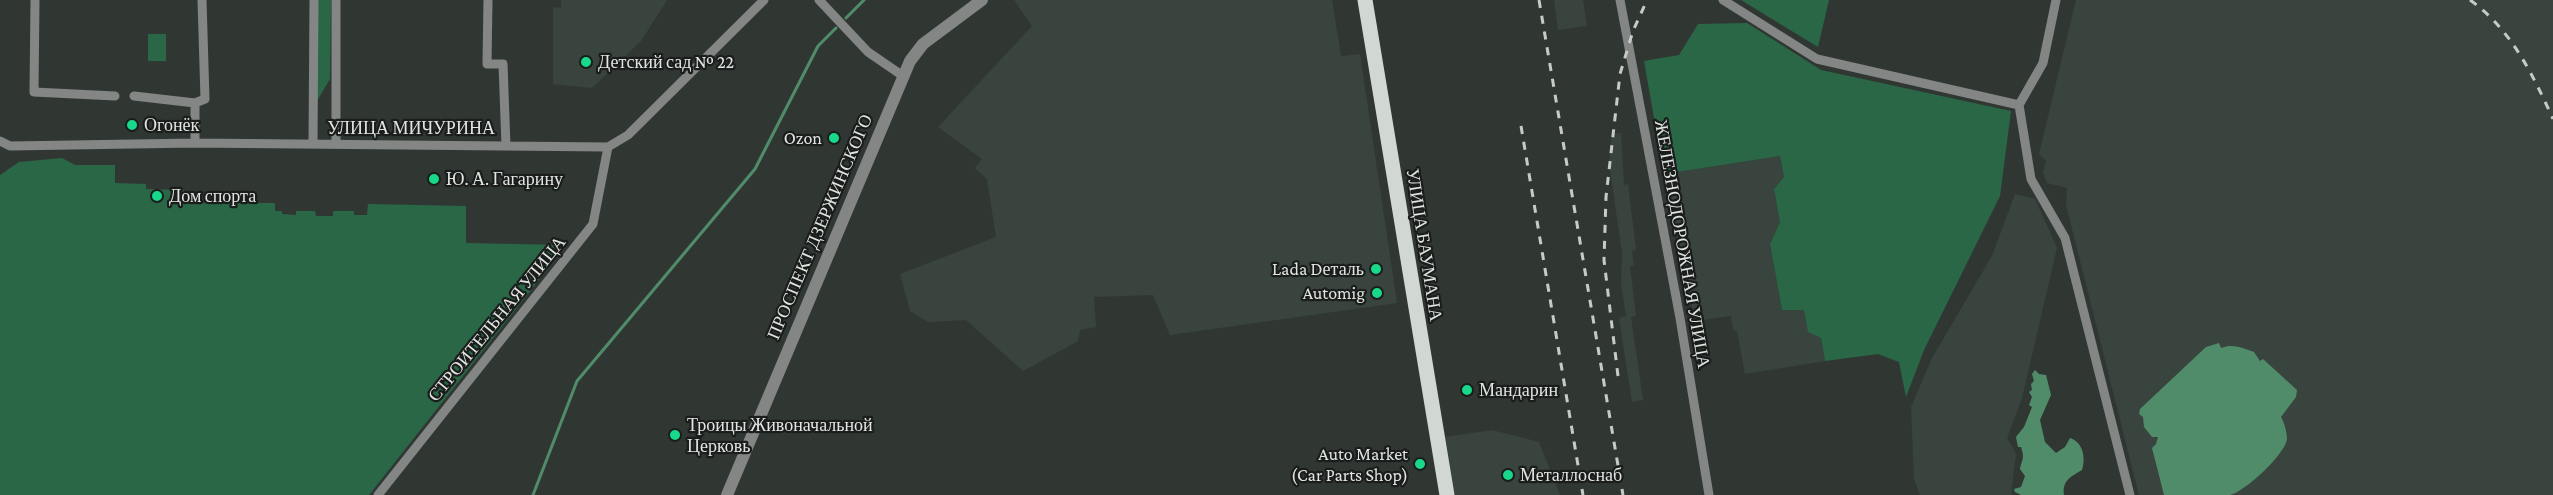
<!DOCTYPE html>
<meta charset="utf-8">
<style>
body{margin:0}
canvas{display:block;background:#303733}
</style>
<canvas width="2553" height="495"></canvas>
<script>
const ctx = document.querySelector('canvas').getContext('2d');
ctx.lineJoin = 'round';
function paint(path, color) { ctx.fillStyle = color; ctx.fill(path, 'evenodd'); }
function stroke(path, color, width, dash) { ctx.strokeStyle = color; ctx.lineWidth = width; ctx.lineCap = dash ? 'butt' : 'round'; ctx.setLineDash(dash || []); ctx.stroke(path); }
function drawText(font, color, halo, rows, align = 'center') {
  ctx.font = font + ' "Crimson Pro",serif'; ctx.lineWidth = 4.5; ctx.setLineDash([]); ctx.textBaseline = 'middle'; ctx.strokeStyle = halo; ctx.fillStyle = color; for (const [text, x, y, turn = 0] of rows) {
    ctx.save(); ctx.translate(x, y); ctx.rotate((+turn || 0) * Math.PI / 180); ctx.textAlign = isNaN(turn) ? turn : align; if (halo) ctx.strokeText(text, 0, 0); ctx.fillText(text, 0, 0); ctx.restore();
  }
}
paint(new Path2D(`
 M561,0H667L641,41L592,88L553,84V7L561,8Z
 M1014,0H1332L1341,56L1360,54L1397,303L1170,335L1153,295L1094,297L1096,327L1080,330L1078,341L1023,371L966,320L928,322L910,311L900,274L996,237L987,179L975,168L982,159L938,127L1032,26Z
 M1554,0H1583L1587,26L1558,30Z
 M2076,0H2553V495H2139L2066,205L2067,188L2047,183L2043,172L2046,161L2039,154Z
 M1621,133L1624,185L1628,184L1636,249L1632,251L1634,265L1630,266L1636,316L1631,317L1643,400L1632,402L1619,318L1626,316L1621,284L1622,253L1609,162L1612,134Z
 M1780,156L1784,177L1774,189L1780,222L1770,244L1782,310L1804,309L1821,338L1825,361L1745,374L1737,331L1733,330L1731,316L1695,321L1664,174Z
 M2015,194L2035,199L2057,248L2022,398L2007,438L2016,454L2011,495H1920L1914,479L1911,407L1932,358L1992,256Z
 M1492,430L1539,442L1560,495H1455L1445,437Z`), '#38443d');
paint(new Path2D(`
 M317,0H331L330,79L317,101Z
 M1741,0H1829L1818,47Z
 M1747,23L1821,70L2011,111L2000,196L1924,350L1906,397L1899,362L1878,354L1825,361L1821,338L1808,332L1804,310H1782L1770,244L1780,222L1774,189L1784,177L1780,156L1664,174L1644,61L1679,55L1698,24Z
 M148,34H166V61H148Z
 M62,158L75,165H115V183L146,184V189L184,190V203H275V211H282V214L296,215V211H315L316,216H333V211H354V215H367L368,204L466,206V243L565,245L557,257L369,495H0V175L19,162Z`), '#2a6747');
paint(new Path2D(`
 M2219,343L2221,348C2232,343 2244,348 2254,352L2260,361L2263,359L2297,390L2296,397L2281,417C2284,422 2287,432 2287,439C2285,455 2244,492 2230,495C2210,495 2185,495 2164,495L2152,448L2156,444L2158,437H2152L2144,427L2143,417L2139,414L2140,409L2206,347Z
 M2035,370L2039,374L2046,375L2051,395L2040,420L2045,442L2056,453L2065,447L2070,438C2083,442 2086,458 2082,470C2070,477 2062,481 2064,495H2021L2015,492L2014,489L2021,487L2025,476L2020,469C2022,459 2025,459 2021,447H2018L2016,437L2024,427L2032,407L2029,405L2032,397L2029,392L2032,390L2031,384L2034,381L2032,374Z`), '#508c6a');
stroke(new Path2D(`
 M846,18L864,0
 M533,495L577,381L755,169L818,46L836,28`), '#508c6a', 3);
stroke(new Path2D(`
 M35,0L34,92L115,96
 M488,0L487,64H503L506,146
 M819,0L868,52L903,76
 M1620,0L1680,318L1709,495
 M1723,0L1817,59L2019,105L2031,179L2065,238L2130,495
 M134,96L195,103
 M2019,105L2043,63L2056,0
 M0,141L10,146L195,143L608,147L628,135L764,0
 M195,143V103L205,99L202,0
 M313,144L314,0
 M336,144V0
 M378,495L593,224L608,147`), '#838684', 9);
stroke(new Path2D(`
 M727,495L910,61L923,44L982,0`), '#838684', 12);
stroke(new Path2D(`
 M1365,0L1447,495`), '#d1d8d4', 15);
stroke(new Path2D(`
 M1539,0L1623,495
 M2470,0C2511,29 2533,75 2553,119
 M1521,126L1583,495
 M1618,376L1604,260L1606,197L1620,74L1633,31L1647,0`), '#c7cbc8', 3, [8, 8]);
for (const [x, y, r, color] of [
 [586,62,6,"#17d989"],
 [132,125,6,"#17d989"],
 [834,138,6,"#17d989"],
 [434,179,6,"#17d989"],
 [157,196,6,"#17d989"],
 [1376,269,6,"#17d989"],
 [1377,293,6,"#17d989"],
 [1467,390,6,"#17d989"],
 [675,435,6,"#17d989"],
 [1420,464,6,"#17d989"],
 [1508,475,6,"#17d989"]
]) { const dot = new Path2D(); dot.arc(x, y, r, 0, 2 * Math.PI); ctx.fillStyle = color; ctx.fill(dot); stroke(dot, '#1a1d1b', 2); }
drawText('18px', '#e1e5e2', '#1a1d1b', [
 ["Детский сад № 22",598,62],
 ["Огонёк",144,125],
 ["Ozon",822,138,"right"],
 ["Ю. А. Гагарину",446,179],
 ["Дом спорта",169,196],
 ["Lada Dеталь",1364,269,"right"],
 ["Automig",1365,293,"right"],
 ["Мандарин",1479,390],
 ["Троицы Живоначальной",687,425],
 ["Церковь",687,446],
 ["Auto Market",1408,454,"right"],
 ["(Car Parts Shop)",1408,475,"right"],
 ["Металлоснаб",1520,475]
], 'left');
drawText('18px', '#e1e5e2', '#1a1d1b', [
 ["УЛИЦА МИЧУРИНА",411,128],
 ["ПРОСПЕКТ ДЗЕРЖИНСКОГО",820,227,-67],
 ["ЖЕЛЕЗНОДОРОЖНАЯ УЛИЦА",1682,244,80],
 ["УЛИЦА БАУМАНА",1424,245,81],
 ["СТРОИТЕЛЬНАЯ УЛИЦА",497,319,-51]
]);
</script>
